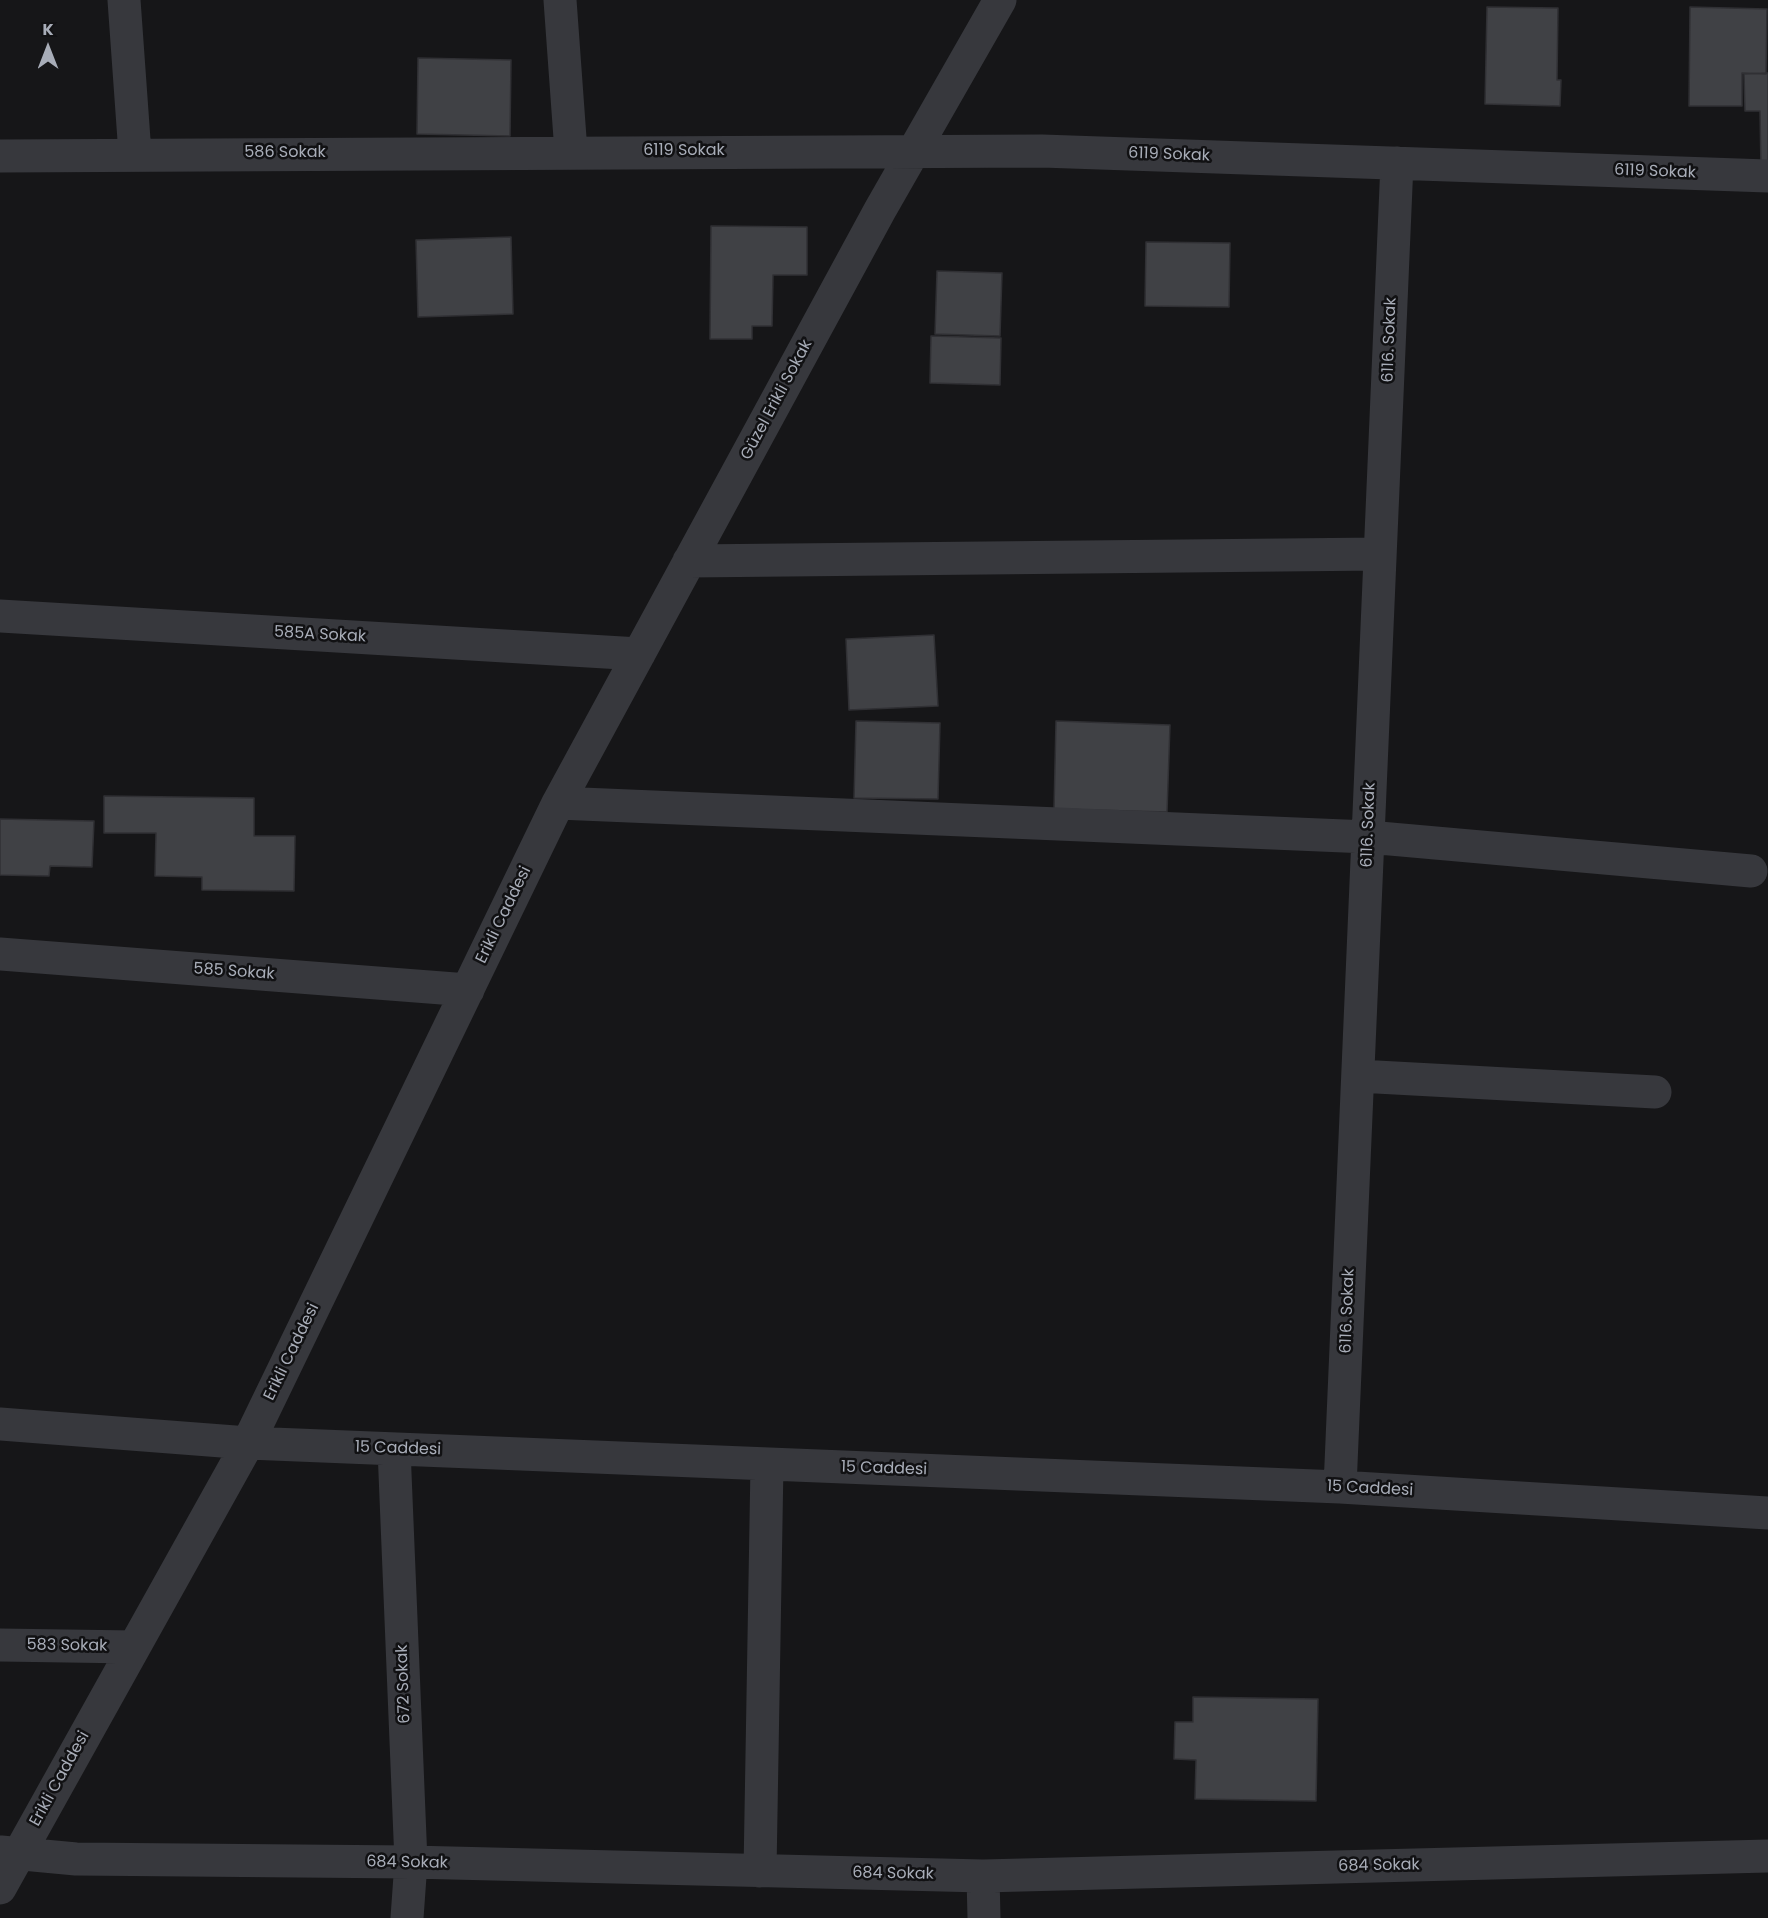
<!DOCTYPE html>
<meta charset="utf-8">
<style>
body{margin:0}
#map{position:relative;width:1768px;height:1918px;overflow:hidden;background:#161618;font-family:Poppins,sans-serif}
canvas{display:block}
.north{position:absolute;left:18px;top:18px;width:60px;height:60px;-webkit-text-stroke:4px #111113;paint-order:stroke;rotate:0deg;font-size:16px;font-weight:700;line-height:24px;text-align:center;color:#a8adb8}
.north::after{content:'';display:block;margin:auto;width:21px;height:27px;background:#a8adb8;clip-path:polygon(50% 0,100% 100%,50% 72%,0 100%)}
</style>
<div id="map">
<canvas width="1768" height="1918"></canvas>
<div class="north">K</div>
</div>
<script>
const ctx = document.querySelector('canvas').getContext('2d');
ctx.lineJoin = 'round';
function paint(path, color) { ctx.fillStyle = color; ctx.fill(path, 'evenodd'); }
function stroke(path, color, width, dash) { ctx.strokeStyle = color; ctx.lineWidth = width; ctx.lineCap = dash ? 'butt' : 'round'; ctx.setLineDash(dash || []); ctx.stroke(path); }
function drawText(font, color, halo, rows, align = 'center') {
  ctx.font = font + ' Poppins,sans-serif'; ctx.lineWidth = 5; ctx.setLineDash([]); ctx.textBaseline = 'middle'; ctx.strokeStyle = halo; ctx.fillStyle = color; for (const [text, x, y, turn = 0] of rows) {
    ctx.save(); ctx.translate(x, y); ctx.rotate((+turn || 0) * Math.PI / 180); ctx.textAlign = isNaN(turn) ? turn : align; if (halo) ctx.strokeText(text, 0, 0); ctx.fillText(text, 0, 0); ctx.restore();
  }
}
const building = new Path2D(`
 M1487,7L1558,8L1557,80H1561L1560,106L1485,104Z
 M1690,7L1767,9L1766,74L1742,73V106H1689Z
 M418,58L511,60L510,136L417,134Z
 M1768,73V170H1761L1760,111H1745L1744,74Z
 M711,226L807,227V275H773L772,326H752V339H710Z
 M511,237L513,314L418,317L416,240Z
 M1146,242L1230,243L1229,307L1145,306Z
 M937,271L1002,273L1000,336L935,334Z
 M931,336L1001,338L1000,385L930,383Z
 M934,635L938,706L849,710L846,639Z
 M856,721L940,723L938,799L854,798Z
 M1056,721L1170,725L1167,812L1054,809Z
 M104,796L254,798V836H295L294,891L202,890V877L155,876L156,833H104Z
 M0,819L94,821L92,867L50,866L49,876L0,875Z
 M1193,1697L1318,1699L1316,1801L1195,1799L1196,1760L1174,1759L1175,1722H1193Z`);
paint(building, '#404145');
stroke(building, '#303034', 1.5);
stroke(new Path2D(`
 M124,0L135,154
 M560,0L571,152
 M0,156L1042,151L1768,176
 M689,561L1380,554
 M0,616L639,654
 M558,803L1368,837L1751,871
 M0,954L468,990
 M1358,1076L1655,1092
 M0,1424L248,1443L1340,1487L1768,1513
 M394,1449L411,1862L407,1918
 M1340,1487L1397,163
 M0,1645L134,1647
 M1,1852L76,1859L411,1862L983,1876L1768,1856
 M760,1871L767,1464
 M983,1876L984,1918
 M0,1888L248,1443L558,803L880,210L1000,0`), '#37383d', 33);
drawText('16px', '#a8adb8', '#111113', [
 ["6119 Sokak",684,151],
 ["586 Sokak",285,153],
 ["6119 Sokak",1169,155,2],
 ["6119 Sokak",1655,172,2],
 ["6116. Sokak",1390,340,-88],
 ["Güzel Erikli Sokak",777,400,-62],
 ["585A Sokak",320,635,3],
 ["6116. Sokak",1369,825,-88],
 ["Erikli Caddesi",504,915,-64],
 ["585 Sokak",234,972,4],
 ["6116. Sokak",1348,1311,-88],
 ["Erikli Caddesi",292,1352,-64],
 ["15 Caddesi",398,1449,2],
 ["15 Caddesi",884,1469,2],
 ["15 Caddesi",1370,1489,3],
 ["583 Sokak",67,1646,1],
 ["672 Sokak",404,1684,-92],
 ["Erikli Caddesi",60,1779,-61],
 ["684 Sokak",407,1863,1],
 ["684 Sokak",1379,1866,-1],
 ["684 Sokak",893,1874,1]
]);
</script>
